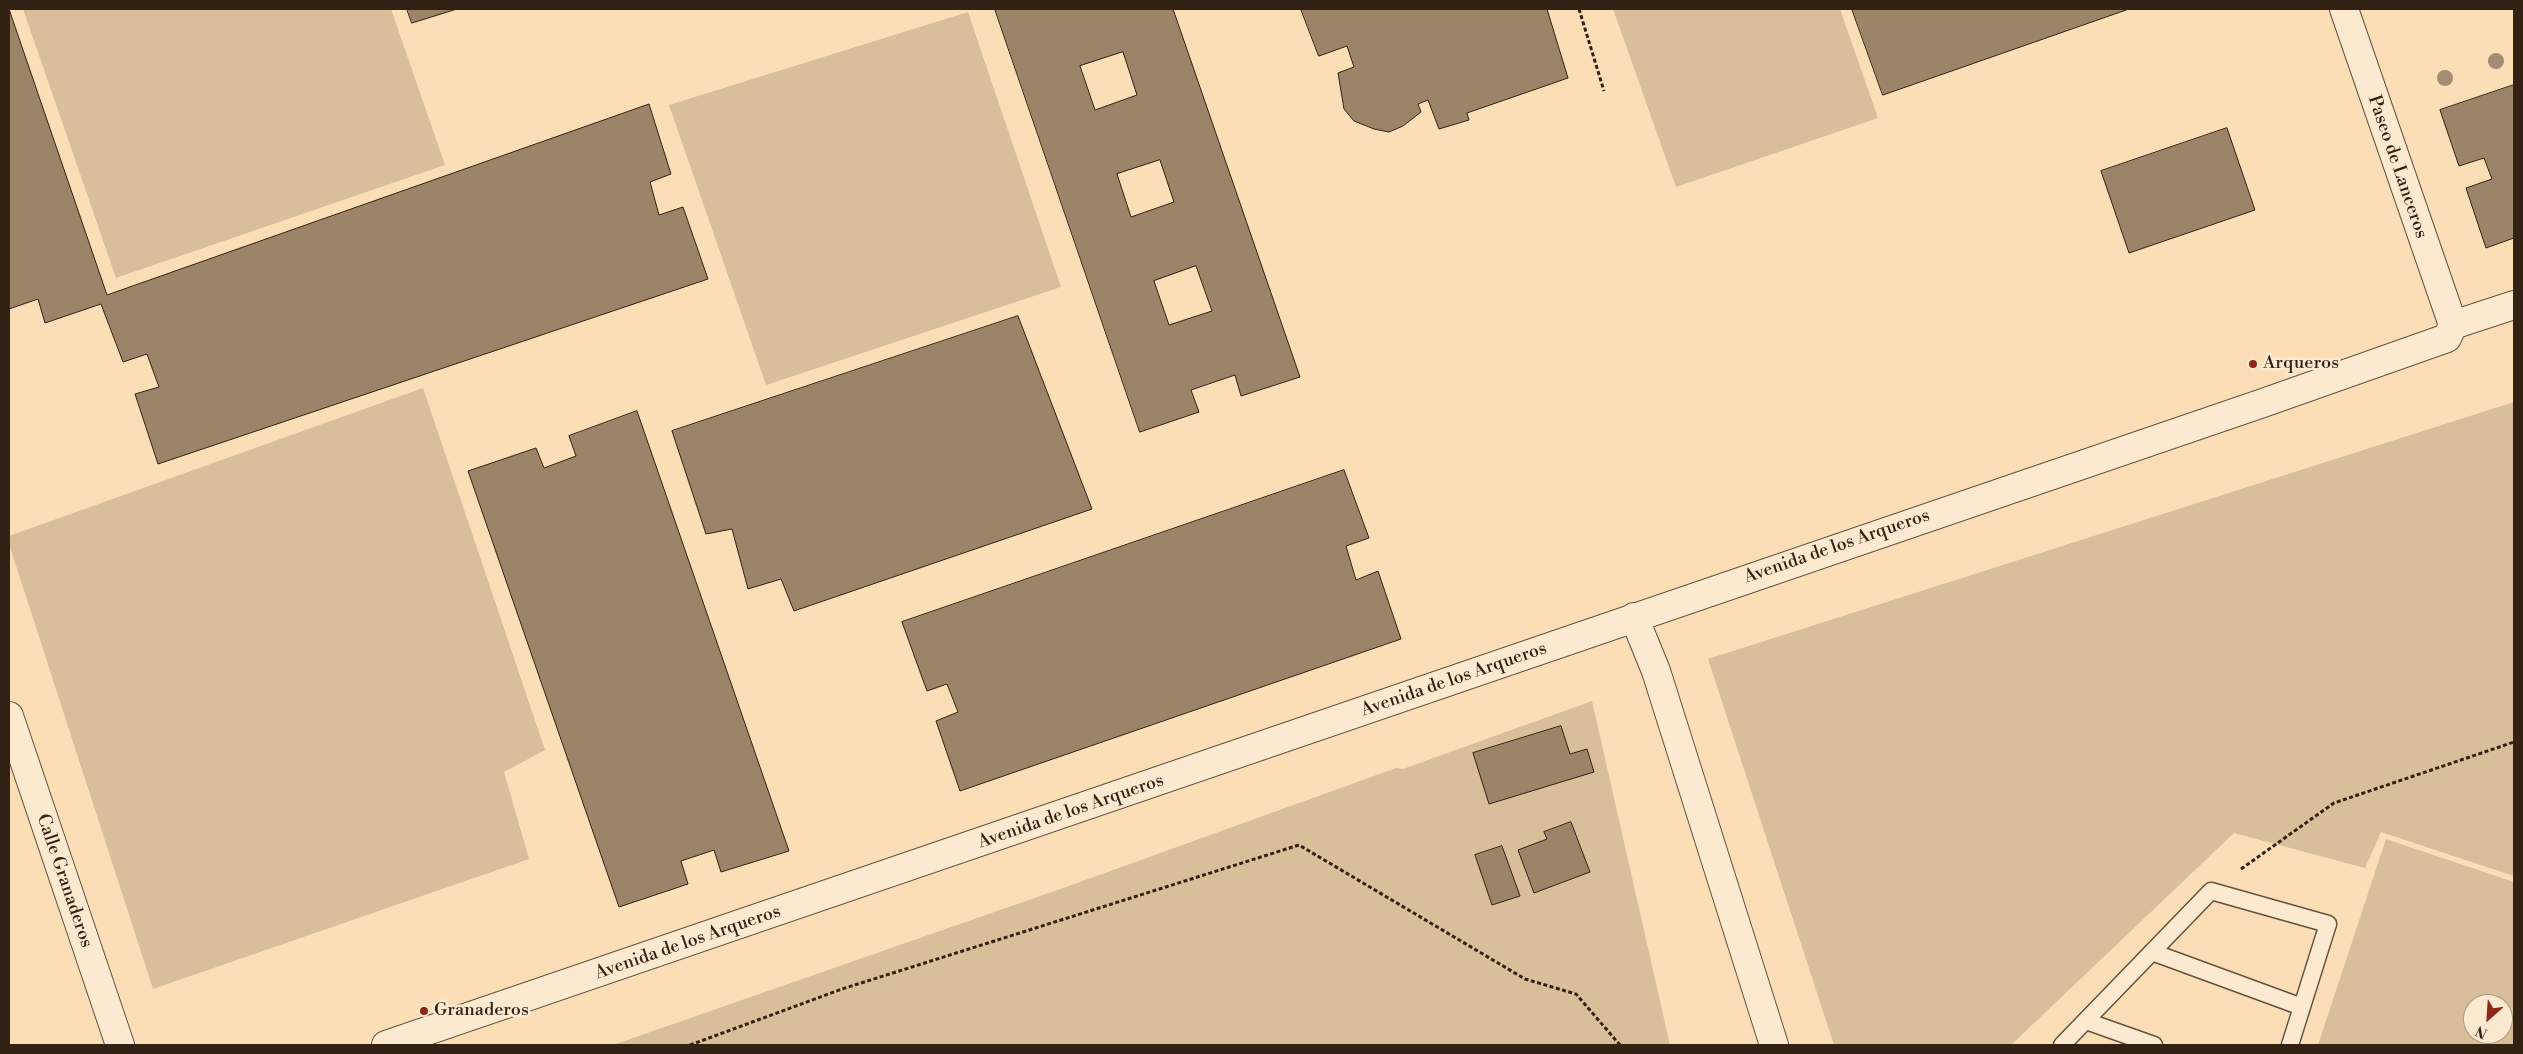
<!DOCTYPE html>
<style>
body{margin:0}
#map{position:relative;width:2523px;height:1054px;overflow:hidden;background:#fbdeb6;font-family:"Libre Bodoni",serif}
canvas{display:block}
.frame{position:absolute;inset:0;border:10px solid #322214;pointer-events:none}
.north{position:absolute;left:2463px;top:994px;width:50px;height:50px;box-sizing:border-box;background:#fcead0;border:1px solid #ab9a85;border-radius:50%;rotate:206deg;font-size:14px;font-weight:700;line-height:20px;text-align:center;color:#322214}
.north::after{content:'';display:block;margin:auto;width:18px;height:22px;background:#8f2418;clip-path:polygon(50% 0,100% 100%,50% 72%,0 100%)}
</style>
<div id="map">
<canvas width="2523" height="1054"></canvas>
<div class="frame"></div>
<div class="north">N</div>
</div>
<script>
const ctx = document.querySelector('canvas').getContext('2d');
ctx.lineJoin = 'round';
function paint(path, color) { ctx.fillStyle = color; ctx.fill(path, 'evenodd'); }
function stroke(path, color, width, dash) { ctx.strokeStyle = color; ctx.lineWidth = width; ctx.lineCap = dash ? 'butt' : 'round'; ctx.setLineDash(dash || []); ctx.stroke(path); }
function drawText(font, color, halo, rows, align = 'center') {
  ctx.font = font + ' "Libre Bodoni",serif'; ctx.lineWidth = 5; ctx.setLineDash([]); ctx.textBaseline = 'middle'; ctx.strokeStyle = halo; ctx.fillStyle = color; for (const [text, x, y, turn = 0] of rows) {
    ctx.save(); ctx.translate(x, y); ctx.rotate((+turn || 0) * Math.PI / 180); ctx.textAlign = isNaN(turn) ? turn : align; if (halo) ctx.strokeText(text, 0, 0); ctx.fillText(text, 0, 0); ctx.restore();
  }
}
paint(new Path2D(`
 M23,9H391L445,165L116,278Z
 M1613,9H1840L1878,118L1676,187Z
 M968,12L1061,287L766,385L669,105Z
 M423,388L545,750L504,772L529,859L153,989L9,544V536Z
 M2514,402V876L2381,832L2365,868L2234,833L2011,1045H1834L1708,659Z
 M1592,701L1670,1045H613L1066,887L1396,768L1403,769Z
 M2386,839L2514,882V1045H2318ZM2473,1004H2503V1034H2473Z`), '#d9be9a');
const building = new Path2D(`
 M9,9L107,295L649,104L671,174L650,182L659,215L683,207L708,279L158,464L135,394L159,387L147,354L123,362L101,304L45,323L38,299L9,309Z
 M407,9H457L412,23Z
 M995,9H1173L1300,377L1241,396L1235,375L1191,390L1199,412L1140,432ZM1123,52L1137,95L1095,110L1080,66ZM1160,160L1174,202L1131,217L1117,174ZM1196,266L1212,311L1169,325L1154,281Z
 M1301,9H1547L1568,78L1467,113L1469,120L1439,129L1428,100L1418,104L1421,112L1403,126L1389,132L1374,129L1354,121L1344,109L1338,73L1354,67L1347,46L1319,56Z
 M1852,9H2129L1883,95Z
 M2514,85V238L2486,248L2466,188L2492,179L2484,158L2459,166L2440,110Z
 M2227,128L2255,210L2129,253L2101,171Z
 M1018,316L1092,509L794,611L781,579L748,589L732,529L706,534L672,431Z
 M637,411L789,851L721,872L714,850L681,861L688,884L619,907L468,471L536,448L544,468L576,456L569,436Z
 M1344,470L1369,538L1346,546L1356,580L1378,571L1401,639L960,791L936,721L958,712L947,684L927,691L902,622Z
 M1561,726L1570,754L1587,749L1594,772L1489,804L1473,753Z
 M1571,822L1590,872L1534,893L1518,850L1547,839L1544,832Z
 M1502,846L1520,896L1492,905L1475,855Z`);
paint(building, '#9b8468');
stroke(building, '#322214', 1);
const service = new Path2D(`
 M2152,952L2302,1007
 M2086,1021L2154,1045
 M2062,1045L2211,891L2328,924L2290,1045`);
const minor = new Path2D(`
 M2344,9L2453,325
 M1634,617L1656,671L1774,1045
 M9,716L120,1045
 M386,1045L2263,403L2447,338L2453,325L2514,305`);
stroke(service, '#64513c', 19);
stroke(minor, '#64513c', 30);
stroke(new Path2D(`
 M1579,9L1604,91
 M2241,869L2334,803L2514,742
 M690,1045L842,989L1299,845L1525,979L1576,994L1620,1045`), '#322214', 3, [4, 2.5]);
stroke(service, '#fcead0', 16);
stroke(minor, '#fcead0', 28);
ctx.fillStyle = '#a48c70';
for (const [x, y] of [
 [2496,61],
 [2445,78]
]) { ctx.beginPath(); ctx.arc(x, y, 8, 0, 2 * Math.PI); ctx.fill(); }
for (const [x, y, r, color] of [
 [2253,364,5,"#8f2418"],
 [424,1011,5,"#8f2418"]
]) { const dot = new Path2D(); dot.arc(x, y, r, 0, 2 * Math.PI); ctx.fillStyle = color; ctx.fill(dot); stroke(dot, '#fcead0', 2); }
drawText('18px', '#322214', '#fcead0', [
 ["Paseo de Lanceros",2397,167,71],
 ["Avenida de los Arqueros",1837,547,-19],
 ["Avenida de los Arqueros",1454,680,-19],
 ["Avenida de los Arqueros",1071,812,-19],
 ["Calle Granaderos",64,881,71],
 ["Avenida de los Arqueros",688,943,-19]
]);
drawText('18px', '#322214', '#fcead0', [
 ["Arqueros",2263,364],
 ["Granaderos",434,1011]
], 'left');
</script>
